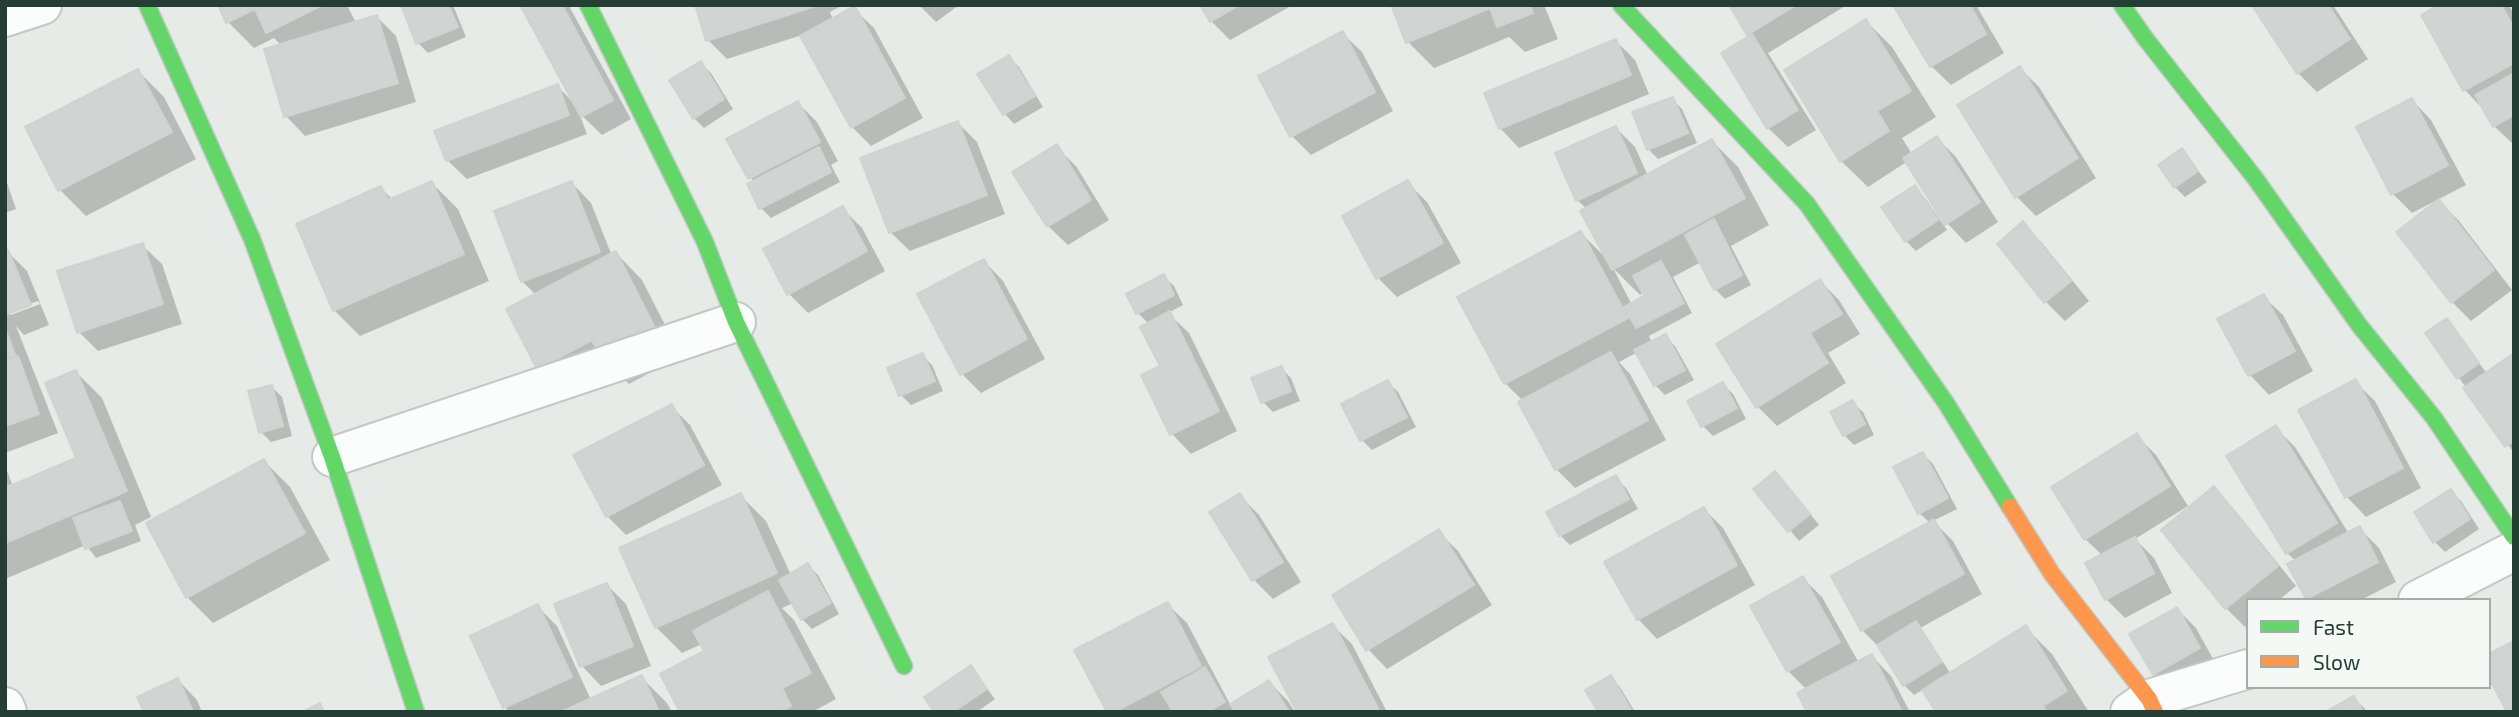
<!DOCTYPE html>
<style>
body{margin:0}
#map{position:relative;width:2519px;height:717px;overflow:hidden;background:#e6ebe8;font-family:"Exo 2",sans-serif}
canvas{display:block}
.frame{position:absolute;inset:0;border:7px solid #243d35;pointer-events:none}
.legend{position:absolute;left:2246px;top:598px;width:245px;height:91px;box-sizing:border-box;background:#f4f9f6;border:2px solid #a1aea9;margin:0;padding:9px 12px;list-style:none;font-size:21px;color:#243d35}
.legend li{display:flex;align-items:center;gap:14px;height:35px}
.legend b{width:35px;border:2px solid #a1aea9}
</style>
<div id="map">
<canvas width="2519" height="717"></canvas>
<div class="frame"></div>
<ul class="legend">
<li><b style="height:9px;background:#63d668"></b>Fast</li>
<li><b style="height:9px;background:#ff974d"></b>Slow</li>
</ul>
</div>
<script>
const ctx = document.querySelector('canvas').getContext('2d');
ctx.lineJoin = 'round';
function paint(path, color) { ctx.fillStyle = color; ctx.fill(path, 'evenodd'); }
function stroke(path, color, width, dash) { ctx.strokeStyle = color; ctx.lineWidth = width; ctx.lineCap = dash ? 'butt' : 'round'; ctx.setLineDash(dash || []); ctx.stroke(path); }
paint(new Path2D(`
 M220,5H347L356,23L377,17L396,36L416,102L305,136L286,116L282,46L274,38L254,48L228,22Z
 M403,5H453L466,37L428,53L418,43Z
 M522,5L569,6L631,119L602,135L579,113L587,134L467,179L447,160L557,86L574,103Z
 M697,5H843L830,12L833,20L854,9L874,28L923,118L871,146L852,127L802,35L727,59L708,40Z
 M919,5H959L936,22Z
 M1202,5H1293L1230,40L1211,21Z
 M1393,5H1544L1558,39L1525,52L1509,37L1434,68L1408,42Z
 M1731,5H1847L1768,53L1816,130L1788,147L1768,128L1751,37Z
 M1895,5H1976L2004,53L1951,85L1931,66Z
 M2258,5H2333L2368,59L2317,92L2298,73Z
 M2443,5H2509L2514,14V145L2494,126L2483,109L2464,89Z
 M1866,21L1892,47L1936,117L1902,138L1912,154L1937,138L1956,157L1998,222L1966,243L1947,223L1908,161L1868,187L1841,161Z
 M1342,33L1362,52L1393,111L1311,155L1292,136L1260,77Z
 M1616,41L1635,60L1649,94L1519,148L1500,128Z
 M1009,57L1019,67L1043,107L1014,124L1005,114L980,74Z
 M701,63L711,73L733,109L704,128L694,118Z
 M2020,68L2039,87L2096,178L2036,216L2017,197Z
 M138,71L164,97L196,159L86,216L60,190Z
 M1672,99L1682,109L1697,143L1658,159L1648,149Z
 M2412,100L2431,120L2466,185L2412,213L2393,194Z
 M798,103L817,122L838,161L831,165L840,182L771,218L761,208L754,183L729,139Z
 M958,123L977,142L1005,214L910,251L890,232Z
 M1616,128L1635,147L1648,176L1712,141L1738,167L1769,225L1731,246L1751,285L1725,299L1715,289L1701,262L1673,277L1692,313L1649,336L1652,343L1665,336L1675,346L1694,380L1665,395L1655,385L1638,352L1619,362L1630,374L1666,440L1575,488L1556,469L1523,401L1505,383L1581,233L1607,259L1587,209L1577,200ZM1613,268L1640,295L1644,292L1647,297L1632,305Z
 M1056,147L1076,166L1109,220L1068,245L1048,226Z
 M2182,151L2207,182L2185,197L2175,187Z
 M5,177L16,209L5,213Z
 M432,183L458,209L489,281L360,336L334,310L381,188L393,200Z
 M572,183L591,203L612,256L616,253L642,280L681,356L629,384L613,368H539L536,295L522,281Z
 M1408,183L1427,202L1461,263L1397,297L1378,278Z
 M1915,188L1925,198L1947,230L1916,251L1906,241Z
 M2439,201L2459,221L2512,290L2471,321L2452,302Z
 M842,208L862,228L885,271L808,313L789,294Z
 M2023,224L2042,243L2089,301L2065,321L2046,302L1999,244Z
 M142,245L162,264L182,324L98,351L79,332Z
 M8,252L27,271L49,325L24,335L16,326L58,433L5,453V253ZM38,301L40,304L11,315L9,312Z
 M984,261L1003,281L1045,359L981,393L962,374Z
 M1164,277L1174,286L1183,305L1168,313L1189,333L1237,431L1191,454L1172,434L1143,376L1162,367L1149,324L1138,313L1129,294Z
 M1820,281L1839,300L1860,334L1828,353L1846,383L1777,426L1758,407L1719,344Z
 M2263,296L2283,315L2313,371L2269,395L2250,375L2220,319Z
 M2447,320L2456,330L2487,374L2514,355V453L2427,334Z
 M922,355L932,365L943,391L911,405L901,395L890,369Z
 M1281,368L1291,378L1300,401L1273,412L1263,402Z
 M76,372L102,398L151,517L135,525L141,541L96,558L86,545L5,579V490L78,459Z
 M1388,382L1398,392L1416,427L1372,450L1362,440L1344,405Z
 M2355,382L2375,401L2421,488L2366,517L2347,497L2301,411Z
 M1723,384L1733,394L1746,419L1713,436L1703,426Z
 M272,387L282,397L292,436L271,442L261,432Z
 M1853,403L1863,412L1874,435L1854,445L1844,435Z
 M671,406L690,425L722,485L626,535L607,516Z
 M2276,428L2295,447L2349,534L2359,528L2379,548L2396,582L2361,600L2308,598L2296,561L2287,553Z
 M2137,436L2156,455L2188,506L2135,539L2154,558L2172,593L2125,618L2106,599L2103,556L2085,539Z
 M1923,454L1933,464L1957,509L1933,521L1953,541L1982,594L1920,628L1951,674L2026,628L2052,654L2089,712H1938L1924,689L1914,695L1904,685L1882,650L1862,630L1930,523L1919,513Z
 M264,461L290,487L330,560L213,623L187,597Z
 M5,465L12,484L5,486Z
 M1616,478L1626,488L1638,509L1570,545L1560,535Z
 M1785,483L1819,525L1799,541L1755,489Z
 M2214,489L2233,508L2296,586L2279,600H2248V625L2245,627L2226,608Z
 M2451,491L2461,501L2479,529L2445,552L2435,542Z
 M740,495L766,521L791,575L808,565L818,575L839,614L812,629L802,619L793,603L782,608L794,620L836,699L812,712H682L706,652L702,644L682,653L656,627Z
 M1239,495L1259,515L1301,582L1273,599L1254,580Z
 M1704,509L1723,528L1755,585L1657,639L1638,619L1607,563Z
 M1439,532L1458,551L1492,605L1387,669L1368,649Z
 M1803,578L1822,597L1859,663L1872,656L1891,676L1910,712H1809L1807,690L1788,671Z
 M607,585L626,604L651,666L601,686L582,666Z
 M1167,604L1187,623L1231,706L1269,682L1288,701L1295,712H1175L1174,710L1170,712H1109Z
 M537,606L557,626L591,700L641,677L667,703L672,712H509L505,707Z
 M2177,609L2196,628L2218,668L2174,693L2154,674Z
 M1332,625L1352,644L1387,712H1299Z
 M971,668L995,699L977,712H936Z
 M1610,677L1620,687L1635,712H1600Z
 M178,680L197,700L202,712H146Z
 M2354,698L2368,712H2329Z`), '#0003');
const building = new Path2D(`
 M218,5H322L266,33L255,9L226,23Z
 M401,5H448L458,27L416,44Z
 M520,5H562L613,100L581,117Z
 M695,5H816V6L706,41Z
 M1200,5H1239L1210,22Z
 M1391,5H1530L1533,13L1497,27L1490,8L1406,43Z
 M1729,5H1796L1747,35Z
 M1893,5H1970L1986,34L1930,67Z
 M2255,5H2328L2350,39L2297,74L2253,7Z
 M2439,5H2501L2514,28V63L2463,91L2421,15Z
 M855,6L905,98L851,128L800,36Z
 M377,15L398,83L284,117L264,49Z
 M1866,19L1911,91L1877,111L1889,131L1840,162L1784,70Z
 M1343,31L1375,92L1290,137L1258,76Z
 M1752,34L1798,110L1767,129L1721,53Z
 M1616,39L1631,75L1499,129L1484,93Z
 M1009,55L1035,96L1003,115L977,74Z
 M701,61L724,99L693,119L669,80Z
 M2020,66L2078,158L2015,198L1957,105Z
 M138,69L172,132L58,191L25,127Z
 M2514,73V115L2493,127L2475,95Z
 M558,84L569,115L446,161L434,131Z
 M1673,97L1688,133L1647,150L1632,112Z
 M2412,98L2448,165L2391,195L2356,127Z
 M798,101L820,142L748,179L726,139Z
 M958,121L987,195L889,233L860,158Z
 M1616,126L1637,173L1576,201L1555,153Z
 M1937,136L1980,202L1945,225L1903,158Z
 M1712,139L1745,198L1612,270L1580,211Z
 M1057,144L1091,200L1047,227L1012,172Z
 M819,147L831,172L759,209L747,184Z
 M2182,148L2198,171L2174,188L2158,165Z
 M1408,180L1443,243L1376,279L1342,216Z
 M432,181L464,254L333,311L296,224L381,186L388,200Z
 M572,181L600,252L521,282L494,211Z
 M1915,185L1938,220L1905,242L1881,207Z
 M2439,199L2494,270L2451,303L2396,232Z
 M843,206L867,251L787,295L763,249Z
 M1714,219L1742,275L1714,290L1685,235Z
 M2023,221L2071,281L2044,303L1997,244Z
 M1581,231L1628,318L1504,384L1457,297Z
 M143,243L163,304L77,333L57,271Z
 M8,250L31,305L5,315V251Z
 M616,251L656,330L602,359L592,340L537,369L506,309Z
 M984,259L1027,339L960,375L917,294Z
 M1661,261L1684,303L1636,328L1624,307L1644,296L1633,276Z
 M1164,274L1174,295L1136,314L1126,294Z
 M1820,279L1842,314L1810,333L1828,363L1756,408L1716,344Z
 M2264,294L2295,351L2248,376L2217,319Z
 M1170,311L1219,411L1170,435L1141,375L1160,366L1140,327Z
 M2447,318L2479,363L2457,379L2425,333Z
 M5,328L15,355L5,358Z
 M1666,334L1685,370L1654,386L1634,350Z
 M1611,352L1648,420L1555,470L1518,402Z
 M923,353L935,381L899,396L887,368Z
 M2514,353V441L2505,447L2463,388Z
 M18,356L39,414L5,426V361Z
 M1282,366L1291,391L1261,403L1251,378Z
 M76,370L127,491L5,543V488L76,458L45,383Z
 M2356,379L2403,468L2345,498L2298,410Z
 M1388,380L1407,417L1360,441L1341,404Z
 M1723,382L1737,408L1701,427L1687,401Z
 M272,385L283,426L259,433L248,391Z
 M1853,400L1865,424L1843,436L1830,412Z
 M672,404L704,465L606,517L573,455Z
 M2276,425L2337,523L2286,554L2226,456Z
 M2137,433L2170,486L2084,540L2051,487Z
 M1923,452L1948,498L1918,514L1893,467Z
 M264,459L305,533L186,598L146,523Z
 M1775,471L1810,514L1788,532L1753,489Z
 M1616,475L1629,499L1559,536L1546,512Z
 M2214,486L2278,566L2225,609L2161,530Z
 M2451,489L2470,519L2433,543L2414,512Z
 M741,493L777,573L655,628L619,548Z
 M1240,493L1283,562L1252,581L1209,512Z
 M120,501L132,531L85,549L73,518Z
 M1704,507L1737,565L1637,620L1604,562Z
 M1934,519L1964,574L1861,631L1831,576Z
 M2360,526L2378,562L2306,599L2287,564Z
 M1439,529L1474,585L1366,651L1332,595Z
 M2135,537L2154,573L2105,600L2085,563Z
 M808,563L831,603L801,620L779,580Z
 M1803,576L1840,642L1787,672L1750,606Z
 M607,583L633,646L580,667L554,604Z
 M768,591L811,673L782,688L791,706L780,712H680L660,674L704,651L693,631Z
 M1168,602L1201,666L1114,712H1107L1074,650Z
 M538,604L572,677L503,708L470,636Z
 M2177,607L2200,648L2153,675L2129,634Z
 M1916,621L1942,662L1903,686L1877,645Z
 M1333,623L1380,712H1297L1268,657Z
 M2026,625L2067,691L2043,706L2046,712H1936L1922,690Z
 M2514,641V712H2507L2489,678V654Z
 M1872,654L1902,712H1807L1797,693Z
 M971,665L987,689L953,712H934L924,697Z
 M1205,667L1225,702L1208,712H1173L1161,692Z
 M642,675L659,712H561Z
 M1611,675L1632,712H1598L1585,690Z
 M178,678L193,712H144L137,697Z
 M1269,680L1289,712H1235L1230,704Z
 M2354,696L2363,712H2325Z
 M320,703L324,712H303Z`);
paint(building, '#d0d4d2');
stroke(building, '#ced4d1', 2);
const street = new Path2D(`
 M5,17L42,5
 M332,457L736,322
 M2418,600L2514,551
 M5,707L7,712
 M2130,712L2149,699L2248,669`);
const fast = new Path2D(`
 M147,5L252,239L332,457L416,712
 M588,5L705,242L736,322L904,666
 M1621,5L1807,204L1946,403L2010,507
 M2122,5L2145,38L2255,178L2359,325L2434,418L2514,537`);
const slow = new Path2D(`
 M2010,507L2052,574L2149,699L2155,712`);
stroke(street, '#c3c8c5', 42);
stroke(fast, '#c1c8c5', 19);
stroke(slow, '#c1c8c5', 19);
stroke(street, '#fbfcfc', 38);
stroke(fast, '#63d668', 16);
stroke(slow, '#ff974d', 16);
</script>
